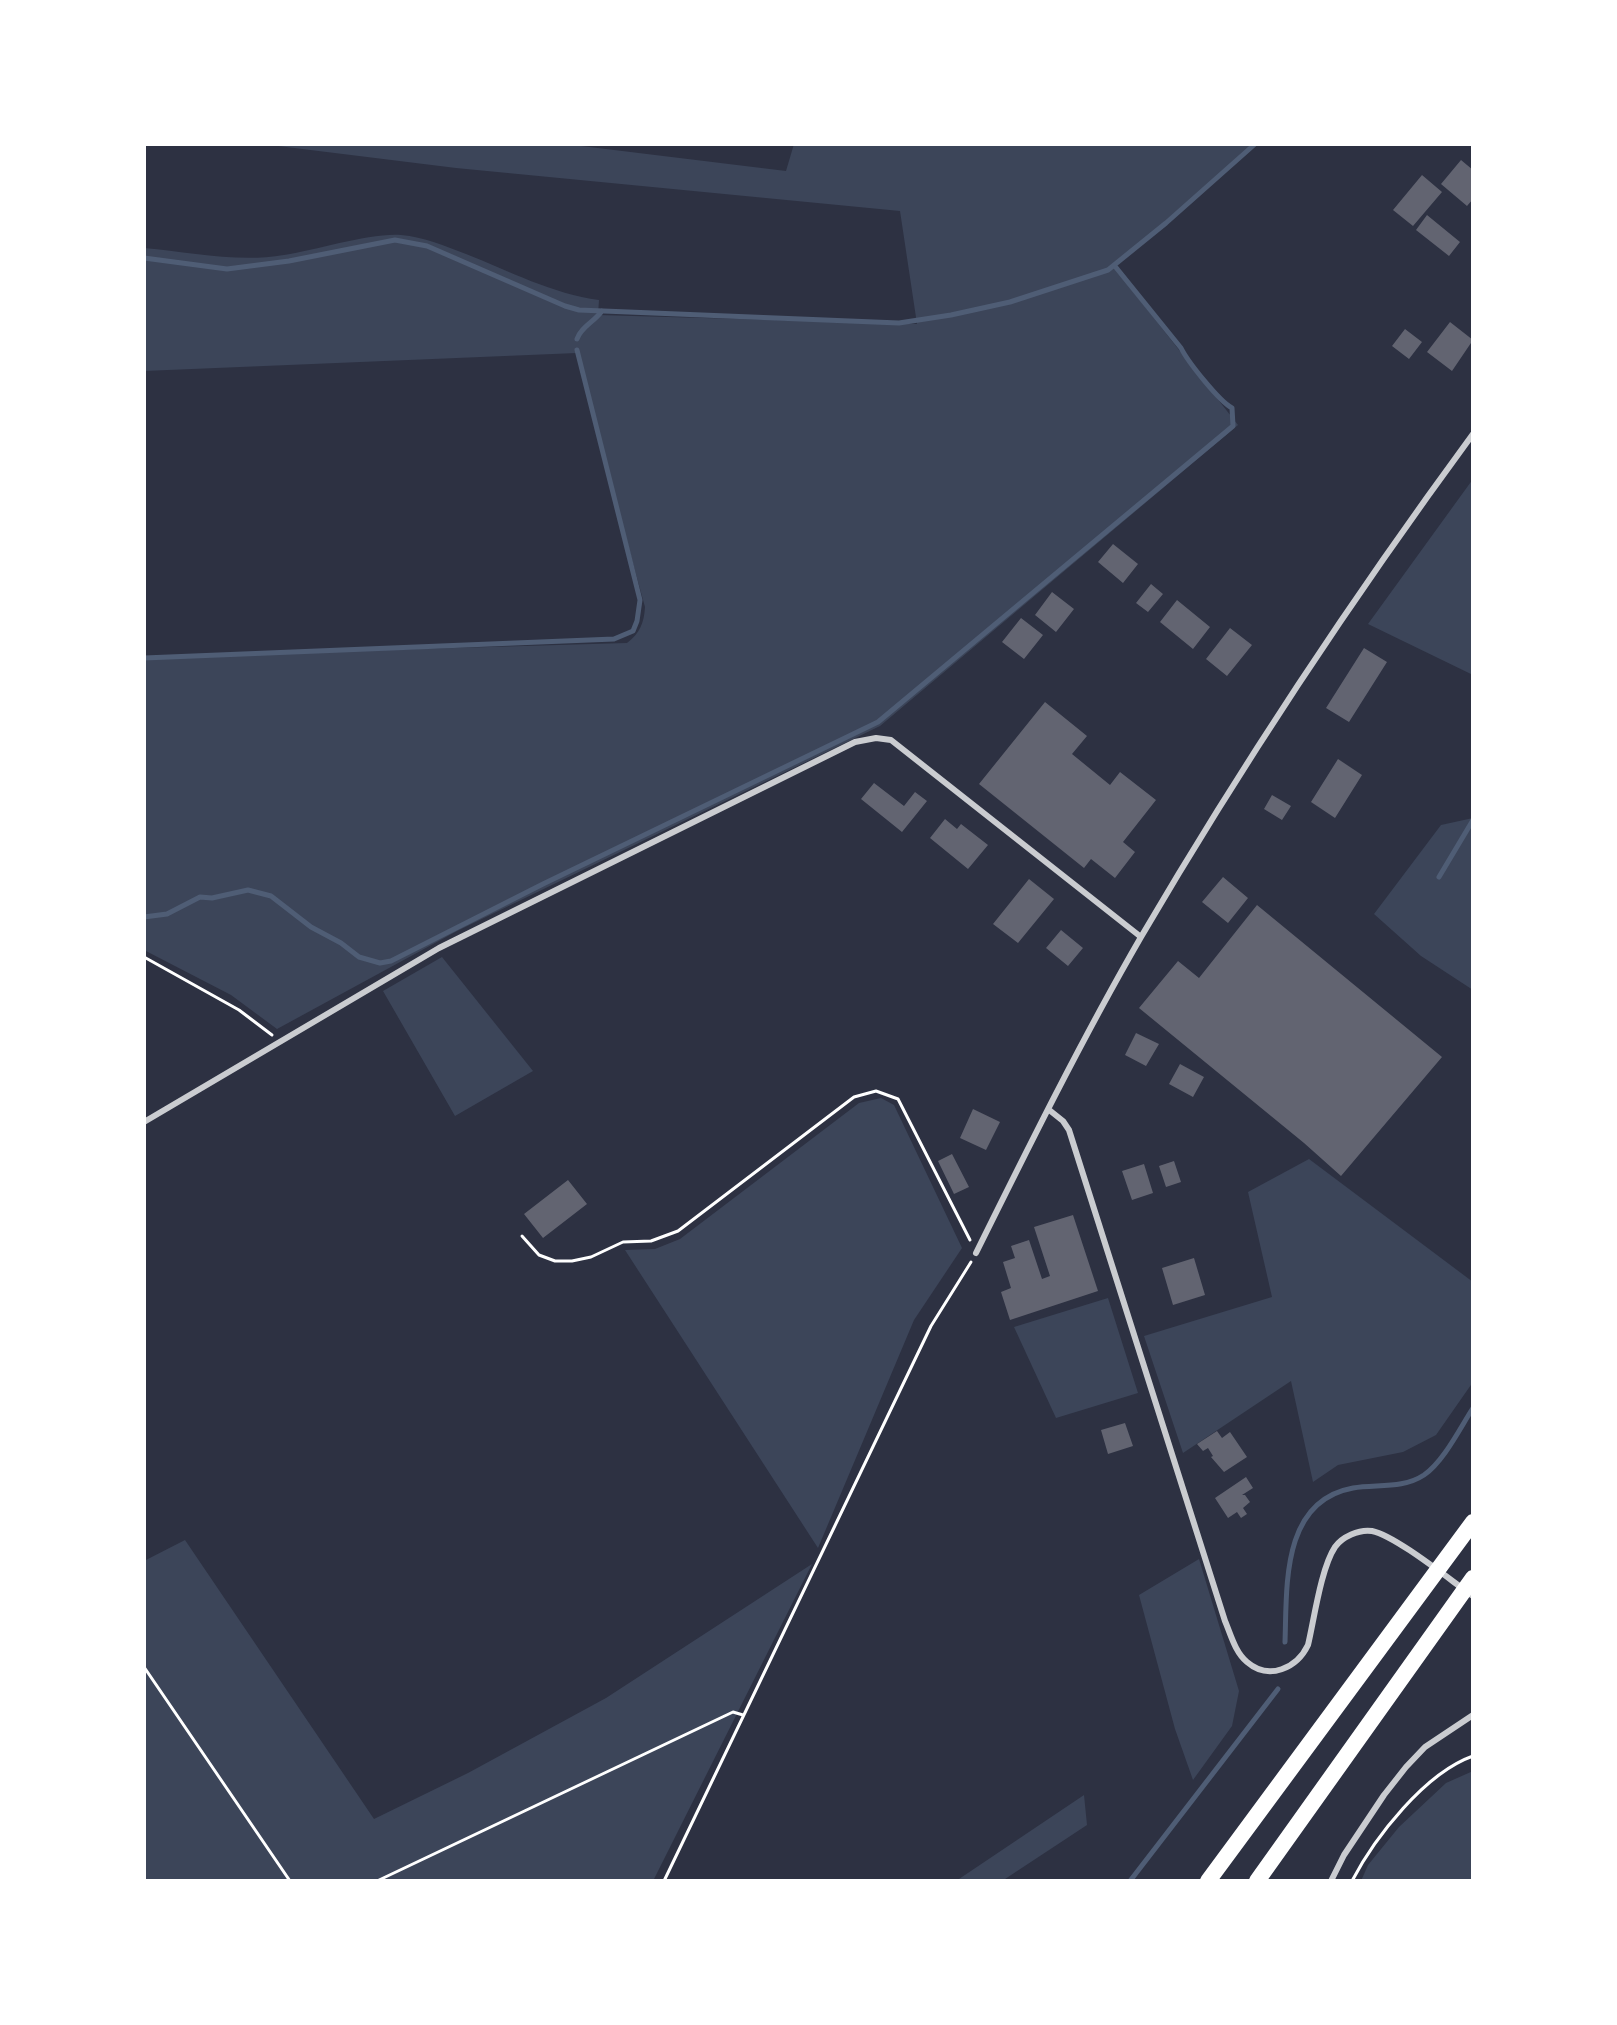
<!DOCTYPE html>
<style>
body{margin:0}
#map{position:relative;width:1617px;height:2025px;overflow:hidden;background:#2d3142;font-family:"Work Sans",sans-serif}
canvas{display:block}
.frame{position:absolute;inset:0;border:146px solid #fff;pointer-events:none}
</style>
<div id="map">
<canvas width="1617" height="2025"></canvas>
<div class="frame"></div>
</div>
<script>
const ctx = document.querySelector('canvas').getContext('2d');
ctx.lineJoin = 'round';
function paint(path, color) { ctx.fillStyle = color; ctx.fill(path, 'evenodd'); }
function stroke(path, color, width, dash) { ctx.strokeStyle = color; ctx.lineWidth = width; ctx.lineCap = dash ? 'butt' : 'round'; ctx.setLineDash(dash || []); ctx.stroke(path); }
paint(new Path2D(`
 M262,144H565L786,171L794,144H1255L1113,266L1238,425L880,726L457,931L277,1029L231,995L144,950V657L627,643C640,633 644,623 645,607L580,370L577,353L144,371V248C190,252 238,263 284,255C318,250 368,233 401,235C424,237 445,246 466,254C509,271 553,294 599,300L598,315L917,324L900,211L456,168Z
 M1473,479V675L1368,624Z
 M1473,818V990L1421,956L1374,914L1441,825Z
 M442,957L533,1071L455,1116L383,991Z
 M881,1098L894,1105L962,1248L914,1320L818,1548L625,1250L655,1249L680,1239L859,1103Z
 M1309,1159L1473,1282V1382L1436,1435L1403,1452L1338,1465L1313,1482L1291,1381L1183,1453L1144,1336L1272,1297L1248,1192Z
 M1108,1298L1138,1393L1056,1418L1014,1327Z
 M185,1540L374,1819L468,1773L606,1698L812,1564L653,1881H144V1561Z
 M1199,1559L1239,1691L1232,1726L1193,1780L1175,1729L1139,1595Z
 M1473,1771V1881H1361L1368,1865L1399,1827L1446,1783Z
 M1084,1795L1087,1825L1002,1881H956Z`), '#3c4559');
stroke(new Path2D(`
 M144,258L227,269L289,261L395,240L427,246L565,306L579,310L899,323L951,315L1010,302L1108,270L1166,223L1255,144
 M577,339C581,327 594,322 602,311
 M144,658L614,639L633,631L637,621L640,600L577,350
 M1439,877L1473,820
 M144,917L167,914L200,897L212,898L248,890L271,896L311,927L341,943L359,957L380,963L391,961L543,884L878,722L1233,426L1232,408C1219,401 1188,362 1181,348L1114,265
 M1285,1642C1287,1587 1281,1501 1353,1488C1377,1484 1403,1489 1424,1475C1444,1461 1460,1428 1473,1408
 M1130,1881L1278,1689`), '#4f5d75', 5);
paint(new Path2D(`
 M1461,160L1473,170V199L1467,206L1441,184Z
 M1422,175L1442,192L1413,226L1393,210Z
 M1427,215L1460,242L1449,256L1416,230Z
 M1450,322L1473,340L1452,371L1427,352Z
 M1405,329L1422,342L1409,359L1392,346Z
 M1113,544L1138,564L1123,583L1098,562Z
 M1151,584L1163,594L1148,612L1136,603Z
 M1052,592L1074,609L1056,632L1035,615Z
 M1177,600L1210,627L1193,649L1160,622Z
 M1021,618L1043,635L1024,659L1002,642Z
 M1230,628L1252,645L1227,676L1206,659Z
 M1364,648L1387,662L1349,722L1326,708Z
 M1045,702L1087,736L1072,754L1110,785L1120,772L1156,800L1123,842L1135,852L1115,878L1091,859L1084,868L979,784Z
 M1338,759L1362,775L1335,818L1311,802Z
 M874,783L904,806L915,792L927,801L902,832L861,799Z
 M1272,795L1291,806L1282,820L1264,809Z
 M945,819L957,829L961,824L988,845L968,869L930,838Z
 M1223,877L1248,898L1228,923L1202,902Z
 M1029,879L1054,899L1018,943L993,924Z
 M1257,905L1442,1057L1341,1176L1304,1143L1139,1008L1178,961L1199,978Z
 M1061,930L1083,948L1068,966L1046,948Z
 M1136,1033L1159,1044L1146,1066L1125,1055Z
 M1180,1064L1204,1077L1193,1097L1169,1084Z
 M973,1109L1000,1122L986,1150L960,1138Z
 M952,1154L969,1187L954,1194L938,1161Z
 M1174,1161L1181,1182L1166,1187L1159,1166Z
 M1144,1164L1153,1193L1132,1200L1122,1171Z
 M568,1180L587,1204L543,1238L524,1214Z
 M1073,1215L1098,1291L1010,1320L1001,1292L1011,1288L1003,1262L1015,1258L1011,1246L1029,1240L1042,1279L1050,1276L1034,1227Z
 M1194,1258L1205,1295L1173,1305L1162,1268Z
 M1125,1423L1133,1446L1108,1454L1101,1430Z
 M1217,1431L1222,1438L1230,1432L1247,1457L1224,1472L1211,1457L1213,1456L1208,1448L1203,1451L1197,1444Z
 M1246,1477L1253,1488L1242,1495H1245L1250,1502L1243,1508L1247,1514L1241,1518L1237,1512L1228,1518L1215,1498Z`), '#626471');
stroke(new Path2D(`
 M144,957L239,1010L272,1035
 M522,1236L539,1255L555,1261H572L591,1257L623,1242L651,1241L678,1231L854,1097L876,1091L898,1099L970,1240
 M144,1667L290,1881
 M377,1881L733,1712L743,1715
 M664,1881L931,1326L971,1262
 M1352,1881C1375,1837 1425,1773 1473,1756`), '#fff', 3);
stroke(new Path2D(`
 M1048,1109L1063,1121L1069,1130L1225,1621C1231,1635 1235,1652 1247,1662C1269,1681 1297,1668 1308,1645C1314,1620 1321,1568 1335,1547C1342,1537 1359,1529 1372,1531C1396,1536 1450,1580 1473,1596
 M144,1122L439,948L855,742L876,738L891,740L1141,937
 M976,1253C1029,1146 1082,1039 1141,937C1243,763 1354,596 1473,434
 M1331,1881L1344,1855L1384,1795L1406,1767L1425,1747L1473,1715`), '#caccd0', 6);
stroke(new Path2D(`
 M1208,1881L1473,1522
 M1257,1881L1473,1578`), '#fff', 16);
</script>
